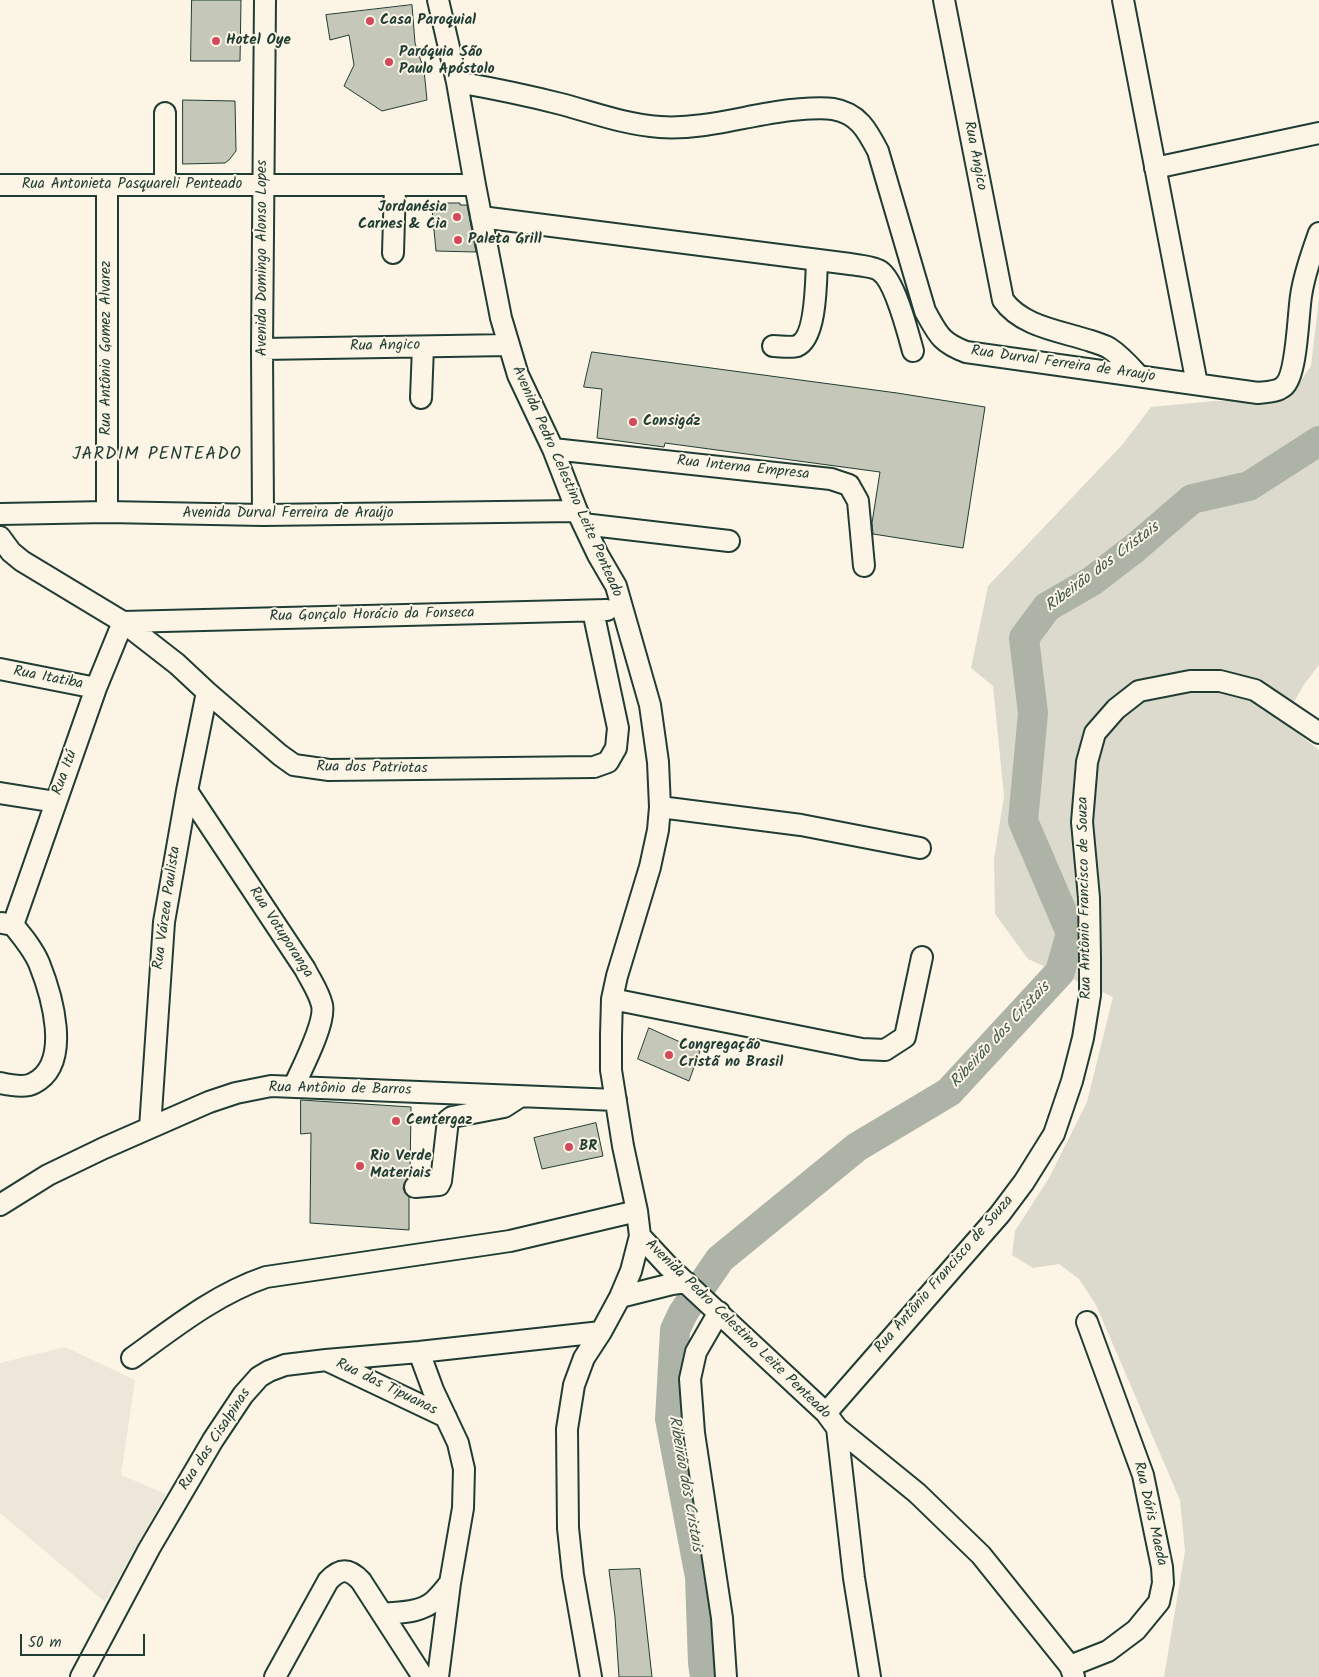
<!DOCTYPE html>
<meta charset="utf-8">
<style>
body{margin:0}
#map{position:relative;width:1319px;height:1677px;overflow:hidden;background:#fcf5e5;font-family:Kalam,sans-serif}
canvas{display:block}
.scale{position:absolute;left:20px;top:1634px;width:125px;height:22px;box-sizing:border-box;border:2px solid #1f3d34;border-top:0;padding-left:6px;font-size:15px;line-height:18px;white-space:nowrap;color:#1f3d34;-webkit-text-stroke:4px #fcf5e5;paint-order:stroke}
</style>
<div id="map">
<canvas width="1319" height="1677"></canvas>
<div class="scale">50 m</div>
</div>
<script>
const ctx = document.querySelector('canvas').getContext('2d');
ctx.lineJoin = 'round';
function paint(path, color) { ctx.fillStyle = color; ctx.fill(path, 'evenodd'); }
function stroke(path, color, width, dash) { ctx.strokeStyle = color; ctx.lineWidth = width; ctx.lineCap = dash ? 'butt' : 'round'; ctx.setLineDash(dash || []); ctx.stroke(path); }
function drawText(font, color, halo, rows, align = 'center') {
  ctx.font = font + ' Kalam,sans-serif'; ctx.lineWidth = 4; ctx.setLineDash([]); ctx.textBaseline = 'middle'; ctx.strokeStyle = halo; ctx.fillStyle = color; for (const [text, x, y, turn = 0] of rows) {
    ctx.save(); ctx.translate(x, y); ctx.rotate((+turn || 0) * Math.PI / 180); ctx.textAlign = isNaN(turn) ? turn : align; if (halo) ctx.strokeText(text, 0, 0); ctx.fillText(text, 0, 0); ctx.restore();
  }
}
paint(new Path2D(`
 M65,1347L135,1380L121,1475L166,1494L105,1602L0,1513V1363Z`), '#ece7d8');
paint(new Path2D(`
 M1319,298V665L1303,686L1283,722L1319,750V1677H1164L1185,1551L1180,1500L1096,1305L1079,1279L1059,1264L1033,1268L1012,1255L1015,1231L1049,1178L1087,1102L1113,997L1028,959L995,914L994,859L1004,796L993,686L971,668L988,586L1122,445L1151,407L1214,401L1287,400L1311,366Z`), '#dcdacc');
stroke(new Path2D(`
 M705,1677L703,1663L700,1577L670,1419L675,1330L683,1313L720,1259L857,1147L949,1092L1060,972L1071,933L1023,821L1033,713L1024,638L1047,607L1092,581L1135,548L1192,499L1249,486L1319,441`), '#aeb3a7', 30);
const building = new Path2D(`
 M192,0H241L240,61H191Z
 M412,5L415,43L424,70L427,100L382,111L344,86L354,65L349,35L330,40L326,15Z
 M183,100L235,101L236,151L229,160L225,163L183,164Z
 M446,203H460V205H467L476,252L436,251L432,209H437V206L446,205Z
 M592,352L897,393L985,407L963,548L873,534L872,523L880,472L665,443L664,447L597,438L602,389L584,387Z
 M649,1028L700,1051L689,1081L638,1059Z
 M301,1100L411,1107L410,1177L405,1182L403,1188L405,1193L409,1197V1230L310,1223L311,1133L301,1134Z
 M596,1123L603,1156L542,1169L534,1138Z
 M640,1569L652,1677H619L615,1617L609,1570Z`);
paint(building, '#c5c7b9');
stroke(building, '#1f3d34', 1);
const minor = new Path2D(`
 M438,0L457,82L475,185L501,318L518,375L553,449L577,511L598,555L616,586L650,705L658,762L660,807L658,830L650,867L617,976L612,999L611,1035V1070L623,1146L637,1211L640,1236L668,1266L826,1413L837,1428L917,1493L981,1555L1070,1666L1074,1677
 M944,0L1003,300C1022,327 1061,331 1091,341C1097,343 1104,345 1109,348C1120,355 1128,364 1137,374
 M1123,0L1197,384
 M457,82C491,88 526,95 561,104C595,113 623,124 660,127C704,130 747,115 791,110C805,109 819,107 833,109C858,113 867,130 878,151L925,311C938,334 940,342 966,352L1258,393C1266,392 1278,392 1284,386C1297,375 1298,315 1301,296C1304,274 1312,253 1319,233
 M165,113V185
 M1155,168L1319,133
 M0,185H475
 M481,217L850,264C857,265 875,267 880,271C895,281 908,333 913,351
 M393,253L395,185
 M773,346C780,346 791,348 797,346C817,338 816,278 817,260
 M262,349L509,345
 M421,398L423,347
 M553,449L831,479L849,485L858,501L864,566
 M107,512V185
 M0,514L107,512L263,515L577,511
 M263,515L262,349L265,0
 M583,524L729,541
 M0,537L11,552L22,561L123,622L177,664L207,692L280,755L294,765L329,770L594,767L608,762L616,748L618,728L593,611
 M123,622L607,610
 M0,669L96,688
 M187,791L305,969C311,981 319,992 322,1005C326,1023 302,1068 294,1086
 M0,793L56,802
 M660,807L801,825L920,848
 M13,925L96,688L123,622
 M612,999L862,1049L885,1050L905,1037L922,957
 M0,1083C9,1085 26,1088 34,1083C73,1063 51,993 39,963C33,949 23,937 13,925L2,923
 M150,1128L164,922L187,791L207,692
 M415,1187L439,1185L441,1181L448,1120L452,1117L504,1107L518,1098
 M0,1205L48,1175L104,1148L209,1102L236,1093L271,1086L616,1100
 M620,1297L672,1284L686,1282
 M719,1312L696,1352L690,1379L694,1433L722,1618L726,1677
 M419,1352L433,1390L458,1443L464,1469L463,1508L450,1583L438,1677
 M132,1358C175,1327 216,1294 266,1277L510,1241L637,1211
 M328,1361L446,1417
 M826,1413L1000,1214L1024,1182L1054,1134L1072,1081L1083,1038L1090,995V958L1089,898L1082,822L1087,762L1095,733L1116,709L1139,691L1190,681H1220L1255,690L1319,733
 M837,1428L854,1578L870,1677
 M383,1614C400,1612 420,1613 434,1601C440,1596 445,1589 450,1583
 M1070,1666L1108,1651L1136,1630L1159,1602L1163,1583L1162,1567L1143,1475L1087,1322
 M81,1677L149,1549L213,1440L243,1395L259,1377L269,1371L285,1365L326,1360L419,1352L601,1332
 M275,1677L328,1581C340,1568 349,1568 361,1581L423,1677
 M591,1677L573,1575L568,1528L567,1429L574,1385L584,1358L601,1332L620,1297L631,1271L640,1236`);
stroke(minor, '#1f3d34', 24);
stroke(minor, '#fcf5e5', 20);
for (const [x, y, r, color] of [
 [370,21,5,"#d1495b"],
 [216,41,5,"#d1495b"],
 [389,62,5,"#d1495b"],
 [457,217,5,"#d1495b"],
 [458,240,5,"#d1495b"],
 [633,422,5,"#d1495b"],
 [669,1055,5,"#d1495b"],
 [396,1121,5,"#d1495b"],
 [569,1147,5,"#d1495b"],
 [360,1166,5,"#d1495b"]
]) { const dot = new Path2D(); dot.arc(x, y, r, 0, 2 * Math.PI); ctx.fillStyle = color; ctx.fill(dot); stroke(dot, '#fcf5e5', 2); }
drawText('bold 15px', '#1f3d34', '#fcf5e5', [
 ["Casa Paroquial",380,21],
 ["Hotel Oye",226,41],
 ["Paróquia São",399,53],
 ["Paulo Apóstolo",399,70],
 ["Jordanésia",447,208,"right"],
 ["Carnes & Cia",447,225,"right"],
 ["Paleta Grill",468,240],
 ["Consigáz",643,422],
 ["Congregação",679,1046],
 ["Cristã no Brasil",679,1063],
 ["Centergaz",406,1121],
 ["BR",579,1147],
 ["Rio Verde",370,1157],
 ["Materiais",370,1174]
], 'left');
drawText('15px', '#1f3d34', '#fcf5e5', [
 ["Rua Angico",974,156,79],
 ["Rua Antonieta Pasquareli Penteado",132,185],
 ["Avenida Domingo Alonso Lopes",263,258,-90],
 ["Rua Angico",385,347,-1],
 ["Rua Antônio Gomez Alvarez",107,348,-90],
 ["Rua Durval Ferreira de Araujo",1063,365,8],
 ["Rua Interna Empresa",743,469,6],
 ["Avenida Pedro Celestino Leite Penteado",566,482,66],
 ["Avenida Durval Ferreira de Araújo",288,514],
 ["Rua Gonçalo Horácio da Fonseca",372,616,-1],
 ["Rua Itatiba",48,679,11],
 ["Rua dos Patriotas",372,769,1],
 ["Rua Itú",66,773,-70],
 ["Rua Antônio Francisco de Souza",1086,898,-91],
 ["Rua Várzea Paulista",168,908,-82],
 ["Rua Votuporanga",280,933,57],
 ["Rua Antônio de Barros",340,1090,1],
 ["Rua Antônio Francisco de Souza",945,1275,-49],
 ["Avenida Pedro Celestino Leite Penteado",737,1330,44],
 ["Rua das Tipuanas",386,1388,26],
 ["Rua das Cisalpinas",216,1440,-57],
 ["Rua Dóris Maeda",1149,1514,77]
]);
drawText('italic 16px', '#435a51', '#fcf5e5', [
 ["Ribeirão dos Cristais",1103,568,-37],
 ["Ribeirão dos Cristais",1001,1036,-47],
 ["Ribeirão dos Cristais",684,1484,80]
]);
ctx.letterSpacing = '1px';
drawText('18px', '#1f3d34', '#fcf5e5', [
 ["JARDIM PENTEADO",157,456]
]);
ctx.letterSpacing = '0px';
</script>
